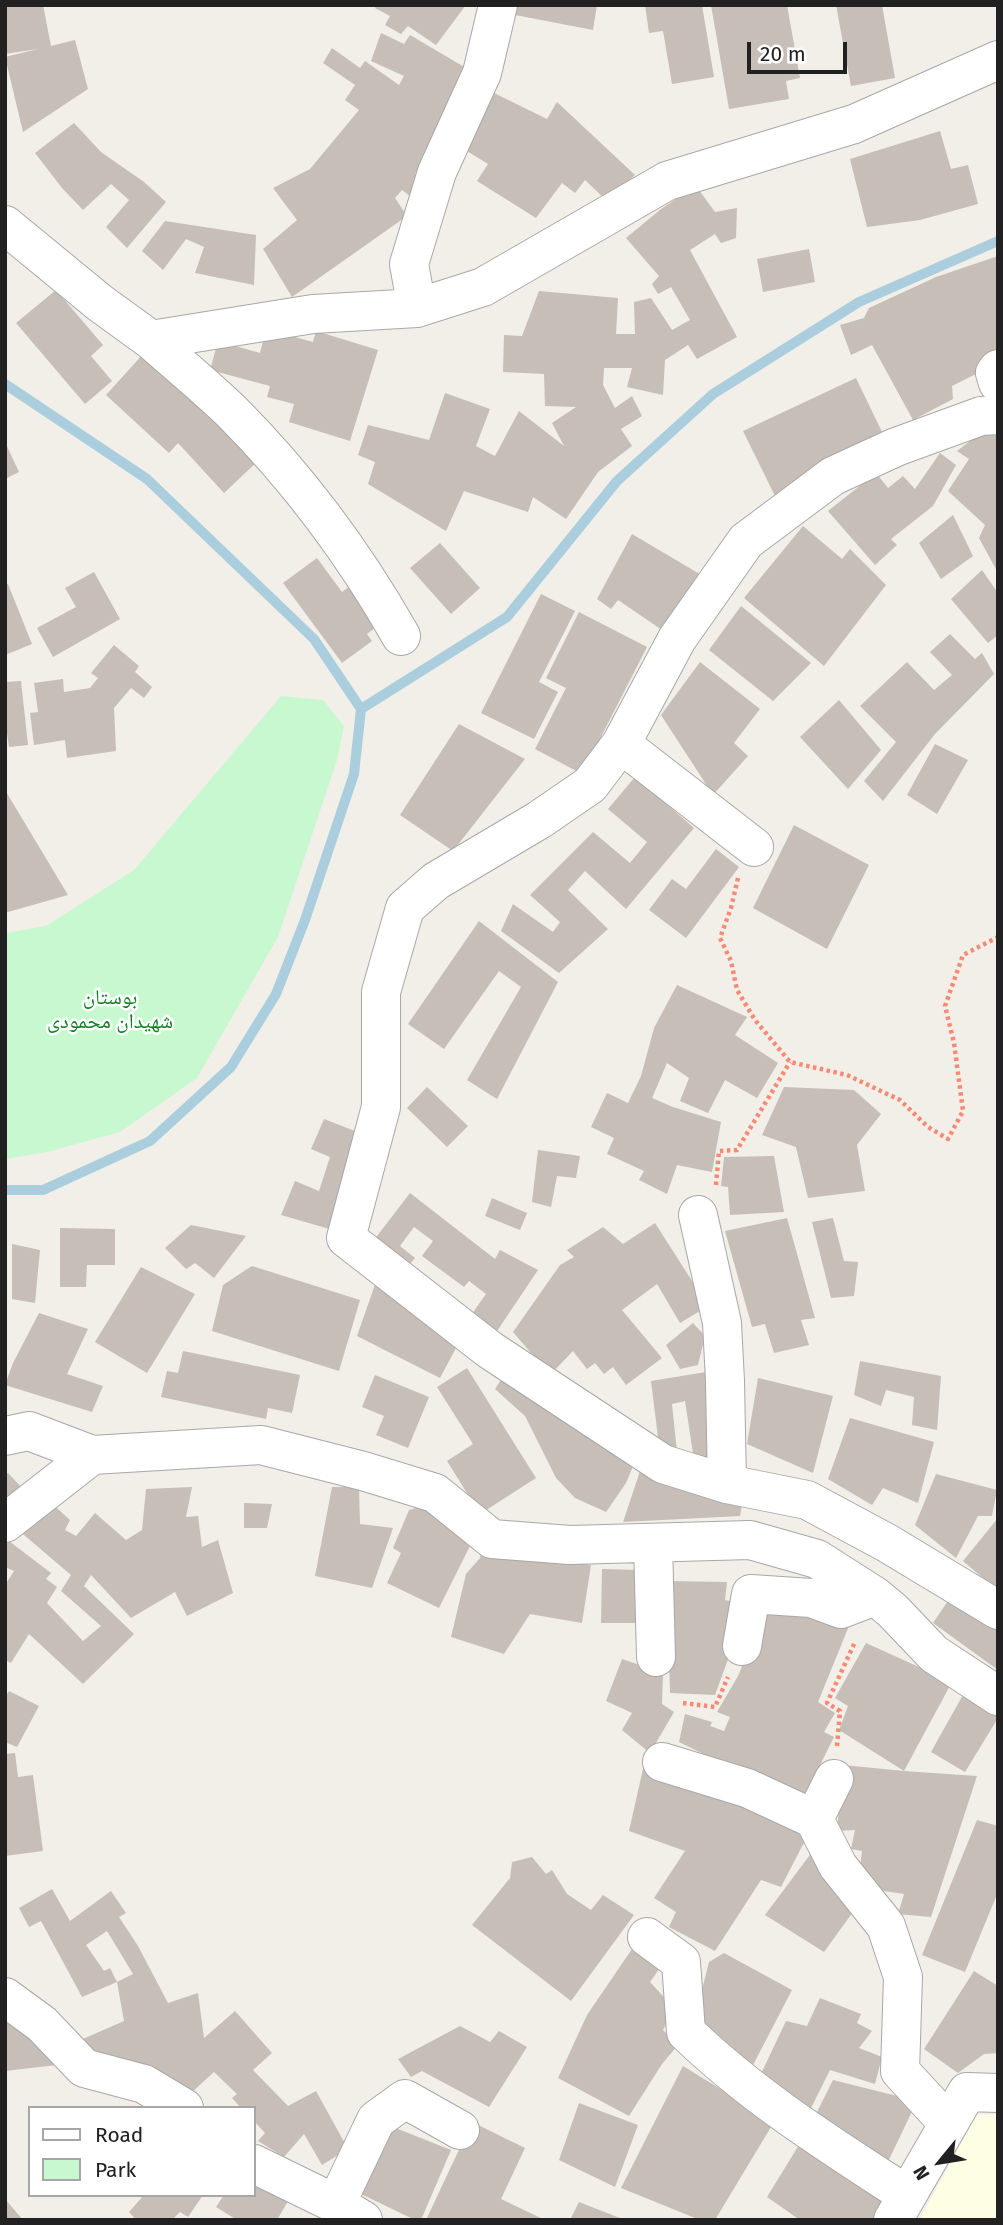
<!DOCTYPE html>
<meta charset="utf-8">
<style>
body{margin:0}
#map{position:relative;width:1003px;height:2225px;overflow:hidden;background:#f1efe8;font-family:"Fira Sans",sans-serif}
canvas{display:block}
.frame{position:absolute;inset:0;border:7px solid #212121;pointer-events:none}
.legend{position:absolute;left:28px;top:2106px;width:228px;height:91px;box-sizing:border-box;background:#fff;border:2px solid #a6a6a6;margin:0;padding:9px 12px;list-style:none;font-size:21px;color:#212121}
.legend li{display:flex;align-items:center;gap:14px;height:35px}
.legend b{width:35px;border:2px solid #a6a6a6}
.north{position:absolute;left:905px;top:2127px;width:70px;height:70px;-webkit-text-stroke:5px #fff;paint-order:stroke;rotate:240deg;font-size:19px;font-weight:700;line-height:28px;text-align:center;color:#212121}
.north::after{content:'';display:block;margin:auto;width:24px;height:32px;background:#212121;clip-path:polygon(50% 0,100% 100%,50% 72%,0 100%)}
.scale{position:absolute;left:747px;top:42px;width:100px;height:32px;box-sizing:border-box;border:4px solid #212121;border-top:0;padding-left:9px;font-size:21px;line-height:24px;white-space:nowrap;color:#212121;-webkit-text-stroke:5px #fff;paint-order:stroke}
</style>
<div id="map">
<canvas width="1003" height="2225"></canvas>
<div class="frame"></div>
<ul class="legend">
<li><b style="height:9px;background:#fff"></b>Road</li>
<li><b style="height:19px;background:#c8f8cf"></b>Park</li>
</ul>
<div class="north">N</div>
<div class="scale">20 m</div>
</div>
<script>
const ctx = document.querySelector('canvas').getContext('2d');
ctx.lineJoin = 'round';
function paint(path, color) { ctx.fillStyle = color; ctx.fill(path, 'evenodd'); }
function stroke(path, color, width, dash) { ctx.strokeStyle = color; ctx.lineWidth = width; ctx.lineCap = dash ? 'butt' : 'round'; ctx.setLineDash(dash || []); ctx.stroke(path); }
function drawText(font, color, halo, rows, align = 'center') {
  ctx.font = font + ' "Fira Sans","Noto Naskh Arabic",sans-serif'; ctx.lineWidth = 5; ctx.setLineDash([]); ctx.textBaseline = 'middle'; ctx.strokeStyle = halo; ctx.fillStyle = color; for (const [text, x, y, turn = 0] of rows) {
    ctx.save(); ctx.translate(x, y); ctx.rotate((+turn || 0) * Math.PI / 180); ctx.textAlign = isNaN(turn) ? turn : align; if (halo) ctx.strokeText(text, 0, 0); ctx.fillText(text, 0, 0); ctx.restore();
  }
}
paint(new Path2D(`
 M998,2114V2220H919L977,2115Z`), '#fdfee4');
paint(new Path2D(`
 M281,696L323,700L344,726L337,760L278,937L197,1078L120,1132L47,1152L5,1159V933L46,926L134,870Z`), '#c8f8cf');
stroke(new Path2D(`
 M5,384L147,479L314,639L361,709L354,774L305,920L276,994L231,1067L150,1141L43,1190H5
 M361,709L507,617L617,481L713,394L859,302L998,241`), '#aacedd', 10);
paint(new Path2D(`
 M5,5H43L51,46L75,40L88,89L23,132L5,57L38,49L5,54Z
 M377,5H466L436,45L408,26L401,34L385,25L390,16L375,8Z
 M511,5H597L593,30L510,14Z
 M645,5H702L714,77L672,84L663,31L649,33Z
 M711,5H787L800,78L786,81L789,99L729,109Z
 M836,5H882L895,78L851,86Z
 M381,33L404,44L410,35L471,71L415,174L426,183L414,199L402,190L395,198L407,216L292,297L263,249L297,220L273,188L310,169L359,110L345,100L355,85L323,63L332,48L360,68L365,61L399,85L404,76L371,61Z
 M492,92L547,119L557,102L635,175L607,201L585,180L575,193L562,183L536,218L477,181L488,164L462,148Z
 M74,123L101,152L144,182L166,202L127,248L106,227L129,200L111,184L83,210L62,188L35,153Z
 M940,131L951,169L968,165L978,204L920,220L867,227L850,159Z
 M696,186L715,212L737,208L736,238L721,243L715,234L690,250L737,337L697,359L688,345L665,360L663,395L627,387L632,368H604L603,385L615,408L632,396L642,416L621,429L632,446L598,472L566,519L533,497L528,512L464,491L446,531L368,484L375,462L358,455L368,425L429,440L445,393L490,409L476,446L495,456L519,411L564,446L552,423L576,407L545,406L544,374L503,372L504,335L522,336L539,291L618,298L616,334H635L634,302L651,298L672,330L690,320L671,287L658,294L652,284L659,276L626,238L661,209Z
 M165,221L256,235L254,285L195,273L204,247L186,239L163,270L142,251Z
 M809,249L815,282L763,292L757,259Z
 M998,256V352L984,370L952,386L953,399L913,420L872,345L851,355L840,325L864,318L869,308L936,277Z
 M56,290L103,345L91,356L112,381L85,404L16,323Z
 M266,329L313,342L316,331L378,350L350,441L289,422L294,404L267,397L270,386L210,370L218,341L260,353Z
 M144,353L259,460L224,493L178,443L169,453L106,395Z
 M856,378L882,432L776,498L743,431Z
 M992,424L998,431V573L979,538L985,525L948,491L969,459L957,451Z
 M5,442L19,472L5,479Z
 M940,453L956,465L933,506L891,539L897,545L875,565L828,511L876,473L888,488L903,476L915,489Z
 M953,515L973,556L941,579L919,543Z
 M803,526L842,559L850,549L886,585L824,666L744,598Z
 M632,534L703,576L665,632L618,600L611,609L597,599Z
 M440,543L480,588L451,614L410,568Z
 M317,558L342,592L354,583L383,622L367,634L372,641L342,663L283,583Z
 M982,570L998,593V635L988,643L951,599Z
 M94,572L120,619L53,657L37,628L76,607L65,588Z
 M8,584L32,644L5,655V585Z
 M541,594L575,611L539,682L558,692L534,739L481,713Z
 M741,606L811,663L773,701L709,650Z
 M579,612L647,647L582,774L535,749L566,688L546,678Z
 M950,634L975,659L982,653L994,674L935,734L883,801L864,781L896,742L860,706L907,662L934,690L952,675L930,652Z
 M114,645L139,666L135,672L152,687L144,698L131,688L114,708L116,751L67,758L65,740L34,745L30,713L38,712L34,683L63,679L64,692L90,688L98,678L91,673Z
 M700,662L760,709L734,743L748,756L713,795L661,715Z
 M21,681L28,745L9,747L7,733H5V682Z
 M839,700L881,750L848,789L800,737Z
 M459,724L525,759L453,851L400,815Z
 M935,744L968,760L937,814L907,795Z
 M635,777L694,828L626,909L585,871L568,890L608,929L559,973L501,931L513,904L553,932L560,922L530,895L593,832L630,863L647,842L608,809Z
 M5,790L68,895L8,912H5Z
 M794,825L869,865L827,949L753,908Z
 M716,849L739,867L686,938L649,910L672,879L686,889Z
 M479,921L558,982L497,1099L467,1080L521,987L499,971L444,1049L408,1024Z
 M677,985L747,1017L735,1035L778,1063L757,1098L725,1080L708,1113L680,1101L689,1078L667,1063L652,1098L673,1107L721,1122L712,1172L677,1165L667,1194L639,1180L644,1171L607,1154L614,1138L591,1127L607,1093L628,1103L641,1076L654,1028Z
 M427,1087L468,1126L447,1147L407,1108Z
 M784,1087L854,1090L881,1114L857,1145L865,1191L808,1198L796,1147L762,1135Z
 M324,1119L360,1133L333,1230L281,1215L295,1181L319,1191L330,1157L311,1149Z
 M538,1150L580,1156L576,1178L557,1176L551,1207L532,1202Z
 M774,1156L784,1212L730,1215L728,1187L721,1186L724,1157Z
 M410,1193L495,1259L500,1250L538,1270L493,1337L467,1321L486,1294L469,1281L464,1287L422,1256L433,1241L414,1227L400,1246L415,1258L408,1266L374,1240Z
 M492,1198L527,1213L520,1230L485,1216Z
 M787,1218L815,1318L801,1320L809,1345L774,1353L765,1324L752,1327L725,1231Z
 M833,1218L844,1261L858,1262L854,1296L831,1298L812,1222Z
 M655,1223L708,1306L680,1323L657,1284L622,1310L662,1358L626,1385L613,1367L604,1374L595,1363L587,1369L573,1351L550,1375L513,1332L560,1265L574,1257L567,1250L603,1227L623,1244Z
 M191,1225L246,1236L214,1278L195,1263L186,1269L165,1248Z
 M60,1228L115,1229V1265H87L86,1287H60Z
 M12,1244L40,1250L35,1303L12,1299Z
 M252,1266L360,1300L339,1371L212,1331L223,1285Z
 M141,1267L195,1294L147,1373L95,1342Z
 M377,1279L462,1337L440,1378L357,1336Z
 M39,1313L88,1329L67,1374L103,1386L92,1412L5,1385L13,1363Z
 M693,1323L705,1336L698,1365L680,1369L666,1345Z
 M183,1351L300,1375L292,1413L268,1408L266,1419L161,1397L167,1371L178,1373Z
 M860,1361L941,1376L937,1430L912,1425L914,1397L886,1390L881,1406L854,1395Z
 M467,1368L536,1478L480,1514L447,1461L473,1444L437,1387Z
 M506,1372L637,1457L626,1483L606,1512L575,1498L556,1478L525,1416L495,1389Z
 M706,1372L721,1456L694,1460L685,1401L672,1404L677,1452L659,1445L651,1381Z
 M375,1375L429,1397L408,1448L376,1435L384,1416L362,1407Z
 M758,1378L833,1396L813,1473L747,1444Z
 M850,1418L934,1442L918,1503L883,1488L872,1505L828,1479Z
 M640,1471L744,1495L740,1516L623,1522Z
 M8,1473L24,1490L5,1508V1475Z
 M936,1474L997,1490L992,1516H978L956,1558L915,1525Z
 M192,1487L186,1517L198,1516L202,1547L218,1540L233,1593L187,1616L175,1592L131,1618L91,1575L84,1586L134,1634L83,1684L29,1634L11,1663L5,1660V1585L14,1571L5,1567V1546L9,1541L51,1573L46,1579L57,1587L47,1603L83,1641L101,1626L61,1591L71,1575L17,1529L49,1501L70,1520L65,1530L76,1536L95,1513L126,1540L142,1530L146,1489Z
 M332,1487H359L360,1524L393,1528L372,1588L315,1576Z
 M244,1503L272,1504L267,1528H244Z
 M434,1503L474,1538L439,1608L387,1583L401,1553L393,1548L409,1510Z
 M998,1518V1591L963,1561Z
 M482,1547L591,1565L582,1623L530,1614L504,1654L451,1637L466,1574L480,1558Z
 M602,1569L639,1570L640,1623H601Z
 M667,1581L727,1582L725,1600L743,1604L734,1643L715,1695L670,1693Z
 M954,1592L998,1623V1670L933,1623Z
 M763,1601L851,1621L818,1702L835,1713L824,1732L834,1737L815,1775L808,1805L679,1742L685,1714L712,1722L710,1726L724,1731L730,1717L717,1712L738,1676L762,1618Z
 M866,1643L952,1682L904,1771L977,1776L931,1917L898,1914L904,1894L858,1887L862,1851L851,1849L855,1830L837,1831L843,1765L904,1771L839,1730L848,1706L835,1698Z
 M622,1659L663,1673L662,1704L674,1712L650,1753L622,1730L632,1713L606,1701Z
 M9,1691L39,1706L17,1747L5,1742V1697Z
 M964,1693L998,1713V1718L965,1772L931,1752Z
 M15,1753L18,1777L33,1775L43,1851L5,1856V1754Z
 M643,1769L777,1811L810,1831L781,1887L761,1880L715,1951L669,1927L676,1912L654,1898L685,1851L629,1831Z
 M977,1820L998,1826V1892L965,1972L922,1955Z
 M818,1844L858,1905L824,1952L765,1915Z
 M532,1857L546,1874L552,1870L567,1894L591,1910L603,1895L634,1915L571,2001L472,1925L510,1878L512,1862Z
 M52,1889L70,1921L111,1891L126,1913L119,1917L138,1946L168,2003L198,1993L204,2038L235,2011L272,2053L253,2070L288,2106L316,2091L348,2149L322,2165L304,2134L284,2157L258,2141L265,2133L254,2121V2108H241L232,2098L237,2094L214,2072L190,2094L170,2076L166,2080L95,2062L76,2042L124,2021L117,1982L133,1974L107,1931L86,1945L104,1971L110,1968L117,1982L82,1997L41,1921L29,1927L19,1908Z
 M632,1949L660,1968L650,1982L674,2008L663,2030L678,2045L662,2064L629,2116L558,2078L587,2015Z
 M724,1953L792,1990L753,2065L708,2034L695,2018L709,1962Z
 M974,1971L998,1986V2053L984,2054L958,2073L924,2049Z
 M820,1998L861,2014L857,2023L872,2031L859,2048L882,2057L875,2084L830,2070L809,2112L760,2076L786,2021L807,2026Z
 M5,2008L57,2065L5,2071Z
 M460,2026L490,2042L499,2031L527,2047L489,2107L422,2071L411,2077L398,2059Z
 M683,2066L774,2122L715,2220H700L621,2188Z
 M833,2080L917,2101L885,2168L814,2118Z
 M579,2103L638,2125L615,2187L559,2160Z
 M472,2122L525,2148L501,2199L545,2220H426Z
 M388,2125L451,2150L421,2220H415L361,2194Z
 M802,2140L892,2199L879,2220H800L767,2197Z
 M254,2173L294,2191L277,2220H237L216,2207L224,2195H254Z
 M144,2195H203L188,2217L180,2212L172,2220H136L129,2212Z
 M5,2199L23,2220H5Z
 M579,2202L625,2220H570Z`), '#c6beb7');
const minor = new Path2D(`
 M5,225L100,303L151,340L313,314L417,308L483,287L667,181L854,124L998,60
 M417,308L409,264L437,172L482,73L498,5
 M151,340C178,364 205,386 231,411C297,477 355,555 401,636
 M998,369L995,373L998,383
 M998,415L981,416L896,447L833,476L746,541L677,639L621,744L590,785L539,820L436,881L405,908L381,992V1107L346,1238L490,1350L663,1464L727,1484L807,1500L887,1543L998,1610
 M621,744L754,847
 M698,1215L722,1323L725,1381L727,1484
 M5,1436L29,1431L92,1455L5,1523
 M92,1455L261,1445L363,1471L435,1493L492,1539L570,1545L750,1540L817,1559L875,1596L893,1611L934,1654L998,1696
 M653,1543L656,1657
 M742,1646L751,1594L811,1598L841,1609L875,1596
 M662,1762L747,1788L814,1819
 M834,1779L814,1819L838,1866L886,1926L903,1977L900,2071L948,2123
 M647,1937L681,1962L686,2032C752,2096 830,2145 907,2195
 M5,1997L42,2024L84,2068L144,2084L184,2108
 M254,2164L336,2204L363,2220
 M336,2204L376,2120L405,2099L460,2130
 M893,2220L967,2092L998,2093`);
stroke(minor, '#a8a8a8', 40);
stroke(new Path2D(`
 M738,878L731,908L720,938L731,961L737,990L755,1020L790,1062L847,1075L900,1100L928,1127L948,1139L963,1111L954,1043L945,1006L963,955L998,937
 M716,1185L719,1151L737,1150L790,1062
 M683,1703L715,1707L728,1677
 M837,1746L840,1711L827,1703L855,1642`), '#f68a74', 4.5, [3.5, 3.5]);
stroke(minor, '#fff', 38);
drawText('21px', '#0f7f20', '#fff', [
 ["بوستان",110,998],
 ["شهیدان محمودی",110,1022]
]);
</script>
